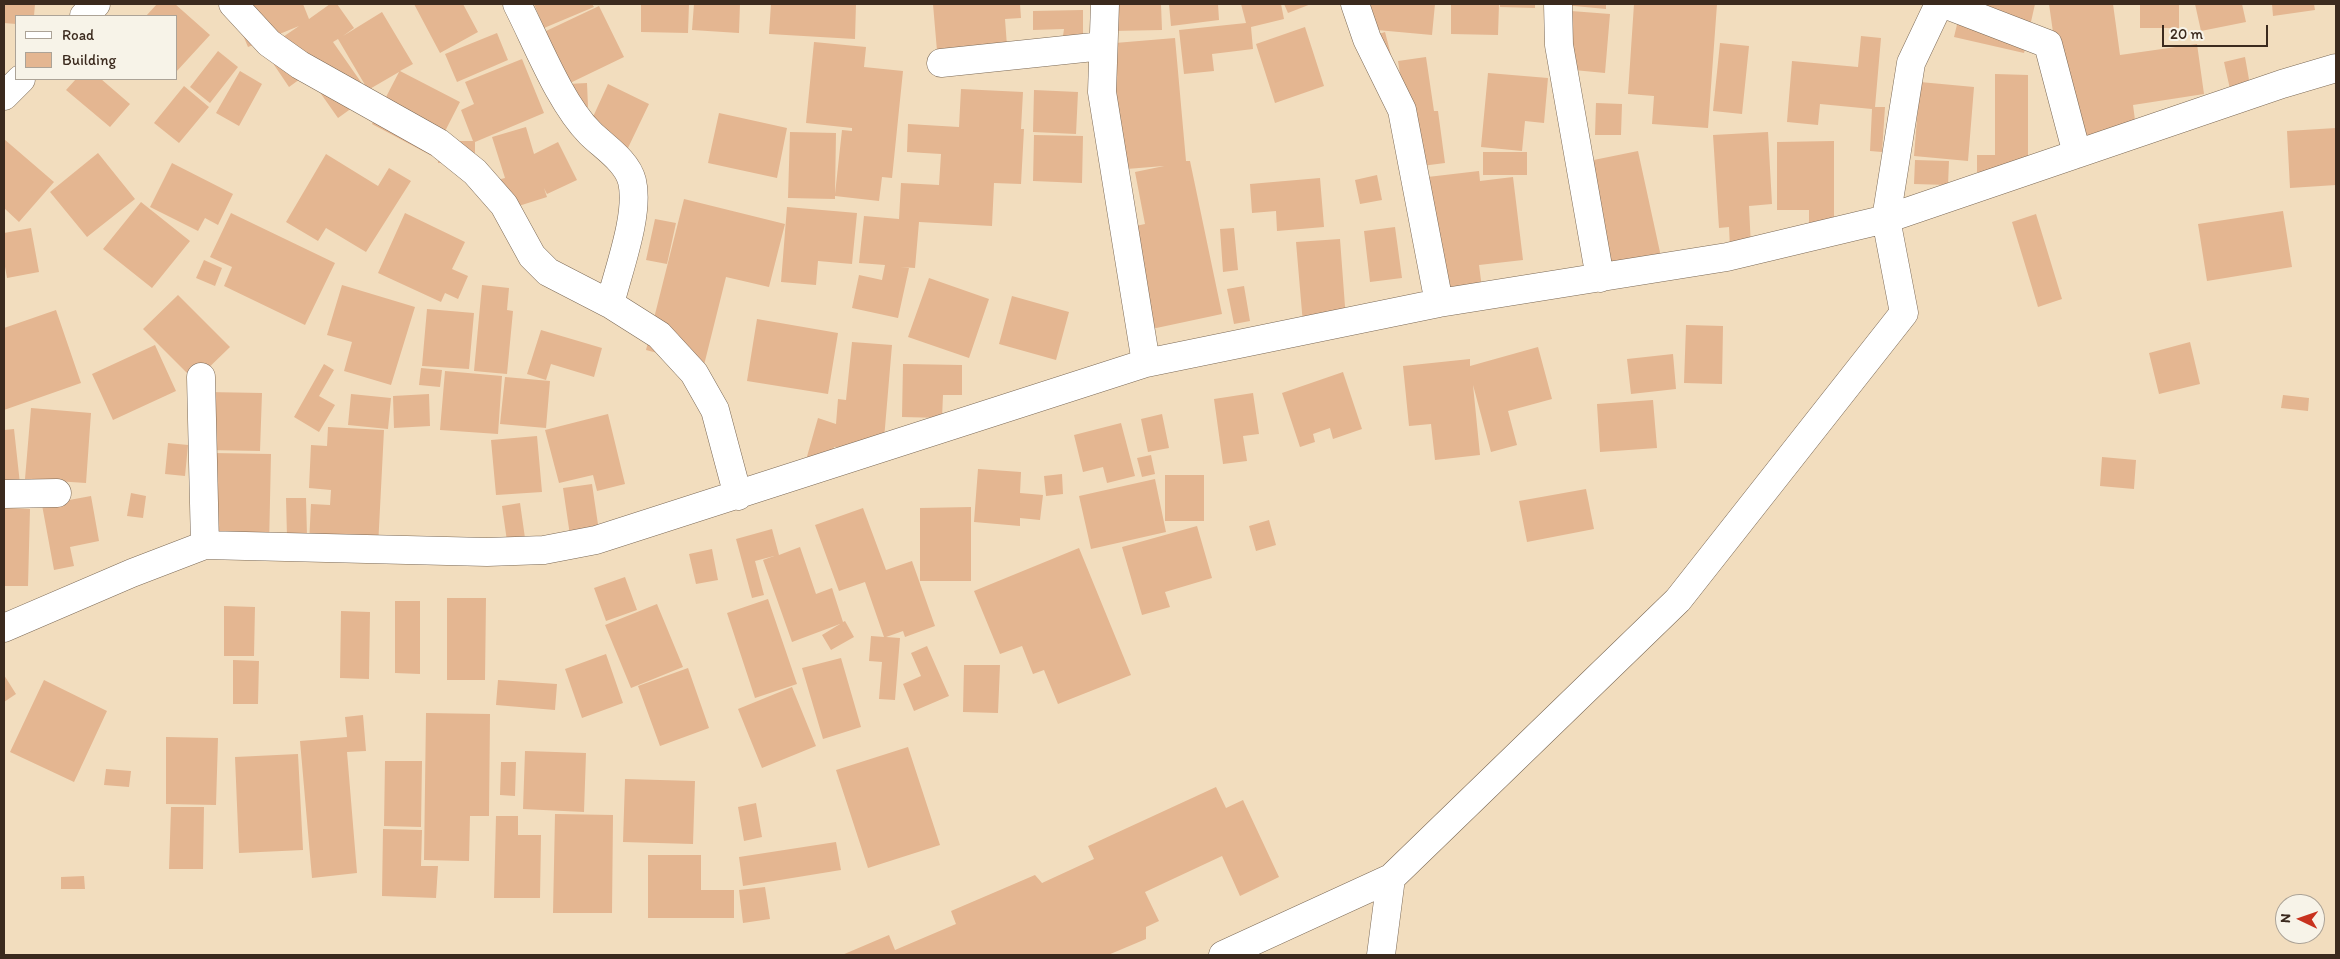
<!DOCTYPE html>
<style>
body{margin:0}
#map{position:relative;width:2340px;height:959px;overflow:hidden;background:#f2ddbe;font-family:Itim,sans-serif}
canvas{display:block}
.frame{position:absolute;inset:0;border:5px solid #3b2a1e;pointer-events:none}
.legend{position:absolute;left:15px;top:15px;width:162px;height:65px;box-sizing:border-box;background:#f7f3e8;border:1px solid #aca397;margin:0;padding:6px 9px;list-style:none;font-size:15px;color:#3b2a1e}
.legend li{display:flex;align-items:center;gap:10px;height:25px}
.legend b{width:25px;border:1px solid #aca397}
.north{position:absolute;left:2275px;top:894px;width:50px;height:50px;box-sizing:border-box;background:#f7f3e8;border:1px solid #aca397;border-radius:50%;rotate:273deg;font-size:14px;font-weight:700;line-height:20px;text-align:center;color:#3b2a1e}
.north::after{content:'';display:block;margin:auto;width:18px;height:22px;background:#c8321e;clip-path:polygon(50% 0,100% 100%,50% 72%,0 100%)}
.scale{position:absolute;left:2162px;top:25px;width:106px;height:22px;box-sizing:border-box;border:2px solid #3b2a1e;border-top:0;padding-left:6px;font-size:15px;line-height:18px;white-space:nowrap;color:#3b2a1e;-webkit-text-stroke:4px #f7f3e8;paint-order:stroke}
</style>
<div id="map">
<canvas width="2340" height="959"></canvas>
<div class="frame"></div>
<ul class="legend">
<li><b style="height:6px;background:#fff"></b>Road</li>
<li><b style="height:14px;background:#e4b691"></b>Building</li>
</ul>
<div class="north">N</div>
<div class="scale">20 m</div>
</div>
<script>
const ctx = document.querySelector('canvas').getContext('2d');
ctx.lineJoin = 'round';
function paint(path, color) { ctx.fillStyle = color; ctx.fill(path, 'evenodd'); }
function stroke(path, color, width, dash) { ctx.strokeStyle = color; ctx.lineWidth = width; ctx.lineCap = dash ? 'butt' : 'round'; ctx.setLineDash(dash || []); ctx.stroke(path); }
paint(new Path2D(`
 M4,4H35L34,16H16V24L4,23Z
 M157,4H175L210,35L176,72V16H146Z
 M230,4H303L309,19L330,4H337L354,28L343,36L382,12L413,64L400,71L460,102L440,141H473L461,110L474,104L465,82L522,59L544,113L475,142V163H438V145L432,156L372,124L399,72L368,90L338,39L333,42L370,95L338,118L307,74L289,87L264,50L299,26L248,47Z
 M414,4H463L478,32L440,53Z
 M534,4H592L594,7L544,28Z
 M641,4H689L688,33L641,32Z
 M694,4H740L739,33L692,30Z
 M771,4H856L855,39L769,34Z
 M933,4H1020L1021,18L1005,19L1007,46L937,51Z
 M1111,4H1161L1162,30L1112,31Z
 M1169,4H1218L1219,20L1171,26Z
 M1241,4H1281L1284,19L1251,27L1253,49L1212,54L1214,71L1184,74L1179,30L1246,23Z
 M1284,4H1311L1288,13Z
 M1357,4H1435L1432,35L1355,28Z
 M1451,4H1499L1498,35L1451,34Z
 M1500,4H1535V8L1500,7Z
 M1553,4H1606V9Z
 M1634,4H1717L1708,128L1652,124L1654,96L1628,94Z
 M1962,4H2035L2024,53L1954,37Z
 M2049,4H2113L2120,55L2197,44L2204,94L2133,105L2137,135L2069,145Z
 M2140,4H2179V28H2140Z
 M2195,4H2242L2246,22L2201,31Z
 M2272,4H2314L2315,10L2273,16Z
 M599,6L624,57L568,84L587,83L588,107L562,108L527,40Z
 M1083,10V36H1063L1064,29L1033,30V11Z
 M1558,10L1610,14L1605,73L1553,68Z
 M1305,27L1324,86L1275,103L1256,44Z
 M1385,32L1391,55L1372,61L1366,38Z
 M497,33L508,60L457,82L445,54Z
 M1861,36L1881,38L1875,107H1885L1882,152L1870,151L1872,109L1820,104L1818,125L1787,122L1792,61L1858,67Z
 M1175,38L1186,161H1190L1222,314L1147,330L1126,228L1145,224L1135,172L1164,166L1114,170L1103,44Z
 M814,42L866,47L864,67L903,71L892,178L882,177L879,201L835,196V199L788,198L790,132L836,133L835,194L842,130L852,131V128L806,123Z
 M1720,43L1749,46L1742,114L1713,111Z
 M218,51L238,67L210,103L190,87Z
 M1426,57L1434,111H1438L1445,163L1414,167L1398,61Z
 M2245,57L2250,85L2230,89L2224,62Z
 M240,71L262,84L239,126L216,113Z
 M1488,73L1548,78L1544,123L1525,121L1522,151L1481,147Z
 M1995,74L2028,75V172H1977V155H1995Z
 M76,79H101L130,104L110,127L66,90Z
 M1920,82L1974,87L1968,161L1914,156Z
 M608,84L649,104L627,150L587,130Z
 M184,86L209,107L179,143L154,123Z
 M961,89L1023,92L1021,129H1024L1021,184L994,183L992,226L919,222L915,268L900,267L909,268L898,318L852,308L859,275L882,280L885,265L859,263L864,216L899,219L901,183L939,185L941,154L907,152L908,124L959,127Z
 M1034,90L1078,92L1076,134L1033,132Z
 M1596,103L1622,104L1621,135H1595Z
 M719,113L787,128L777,178L708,163Z
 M526,127L534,154L558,142L577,180L547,194L544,188L547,197L506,210L497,180L505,178L492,137Z
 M2336,128V185L2290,188L2287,131Z
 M1768,132L1772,204L1749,206L1751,247L1730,248L1729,227L1719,228L1713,135Z
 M1034,135L1083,136L1082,183L1033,181Z
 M4,139L54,182L19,222L4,208Z
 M1834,141V229H1809V210H1777V142Z
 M1638,151L1663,266L1599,280L1574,164Z
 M1483,152H1527V175H1483Z
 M98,153L135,199L87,237L50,192Z
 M326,154L378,186L389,168L411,181L366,252L326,228L318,241L286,222Z
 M1915,160L1949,161L1948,185L1914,184Z
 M172,163L233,194L218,225L205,218L198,231L150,207Z
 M1479,171L1480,181L1513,177L1523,260L1479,265L1482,288L1434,294L1419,178Z
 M1377,175L1382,200L1360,204L1355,180Z
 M1320,178L1324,227L1277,231L1276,211L1252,213L1250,184Z
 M684,199L785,224L769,287L726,277L704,365L646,350Z
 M141,202L190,241L152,288L103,249Z
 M787,207L857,213L852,264L818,261L816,285L781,282Z
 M2283,211L2292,267L2207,281L2198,224Z
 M231,213L335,263L305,325L224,286L232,267L210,257Z
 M405,213L465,242L452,269L468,276L458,299L445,293L441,302L378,273Z
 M2036,214L2062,299L2038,307L2012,222Z
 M655,219L676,223L667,264L646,260Z
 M1395,227L1402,278L1370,282L1364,231Z
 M31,228L39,272L7,278L4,261V233Z
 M1234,228L1238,270L1223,272L1220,229Z
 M1340,239L1346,320L1303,324L1296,242Z
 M204,260L222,268L215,286L196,278Z
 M929,278L989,299L969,358L908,337Z
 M342,285L415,307L391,385L344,371L352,342L327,335Z
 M482,285L509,288L507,310L513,311L507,374L474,371Z
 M1244,286L1250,321L1234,324L1227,289Z
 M178,295L230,347L195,381L143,329Z
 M1012,296L1069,312L1056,360L999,344Z
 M427,309L474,313L469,369L422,366Z
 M56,310L81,383L4,410V328Z
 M757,319L838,333L828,394L747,381Z
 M1686,325L1723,326L1722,384L1684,383Z
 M541,330L602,348L594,377L551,364L546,380L527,374Z
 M852,342L892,345L883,451L834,447L828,467L806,460L818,418L836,424L838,399L846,400Z
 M2190,342L2200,384L2159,394L2149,353Z
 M155,345L176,391L113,420L92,374Z
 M1538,347L1552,399L1508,411L1517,445L1491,452L1473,385L1480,455L1435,460L1431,424L1409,426L1403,366L1470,359V366Z
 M1673,354L1676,389L1631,394L1627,359Z
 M324,364L334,370L319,396L335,405L319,432L294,417Z
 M903,364L962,365V395H943L942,418L902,417Z
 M421,368L442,370L440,387L419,385Z
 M445,371L502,376L498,434L440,430Z
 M1343,372L1362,429L1333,439L1330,428L1313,434L1315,442L1300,447L1282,393Z
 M505,377L550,381L546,428L500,424Z
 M207,392L262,393L260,451L206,450Z
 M1253,393L1259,434L1243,436L1247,461L1223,464L1214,399Z
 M351,394L391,398L388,429L348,425Z
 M429,394L430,426L394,428L393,396Z
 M2283,395L2309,398L2308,411L2281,408Z
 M1653,400L1657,448L1600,452L1597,404Z
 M31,408L91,413L86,483L25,479Z
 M608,414L625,484L597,491L593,475L559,483L545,430Z
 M1162,414L1169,448L1148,452L1141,419Z
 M1121,423L1135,476L1107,483L1103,467L1083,472L1074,435Z
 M328,427L384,430L378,547L309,543L311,504L330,505L331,490L309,488L311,445L327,446Z
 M14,429L20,484L4,486V430Z
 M537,436L542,492L496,495L491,440Z
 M168,443L188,445L185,476L165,474Z
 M213,453L271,454L269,547H211Z
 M1151,455L1155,474L1142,477L1137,458Z
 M2102,457L2136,460L2134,489L2100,486Z
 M978,469L1021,472L1020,493L1043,495L1040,520L1020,518V526L974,522Z
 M1062,474L1063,494L1046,496L1044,476Z
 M1165,475H1204V521H1165Z
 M1155,479L1166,532L1091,549L1079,496Z
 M592,484L600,538L571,542L563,488Z
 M1586,489L1594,529L1527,542L1519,501Z
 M131,493L146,496L143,518L127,516Z
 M91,496L99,541L70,547L74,566L54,570L42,505Z
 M286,498H306L307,536L287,537Z
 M520,503L525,538L507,541L502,506Z
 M971,507V581H920V508Z
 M4,508L30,509L28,586H4Z
 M863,508L886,570L912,561L935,626L905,637L903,631L886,637L900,638L895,700L879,699L882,662L869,661L871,636L884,637L865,582L839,591L815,525Z
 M1269,520L1276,545L1256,551L1249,526Z
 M1197,526L1212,578L1165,592L1170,607L1142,615L1122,547Z
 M772,529L779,555L800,547L816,594L832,588L843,622L845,621L854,637L831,650L822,635L840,624L792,642L763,560L774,556L755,561L764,595L752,598L736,539Z
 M1079,548L1131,675L1058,704L1044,670L1033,674L1022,646L1000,654L974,591Z
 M712,549L718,580L696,584L689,554Z
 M625,577L637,610L606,621L594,588Z
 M447,598H486L485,680H447Z
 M768,599L797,684L755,698L727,613Z
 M395,601H420V674L395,673Z
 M657,604L683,667L631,688L605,625Z
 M224,606L255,607L254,656H224Z
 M341,611L370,612L369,679L340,678Z
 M927,646L949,696L914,711L903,684L921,676L911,653Z
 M606,654L623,703L582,718L565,669Z
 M841,658L861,727L823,739L802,668Z
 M233,660L259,661L258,704H233Z
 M964,665H1000L998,713L963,712Z
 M688,668L709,728L660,746L638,686Z
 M4,675L16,694L4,702Z
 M44,680L107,711L74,782L10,752Z
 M498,680L557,684L555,710L496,705Z
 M792,687L816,746L762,768L738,709Z
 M426,713L490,714L489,816H470L469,861L424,860Z
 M363,715L366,751L347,752L357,873L312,878L300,741L347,737L345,717Z
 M166,737L218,738L216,805L166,804Z
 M908,747L940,845L868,868L836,770Z
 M525,751L586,753L584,812L523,809Z
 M298,754L303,850L239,853L235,757Z
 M385,761H422L421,827L384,826Z
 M501,762H516L515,796L500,795Z
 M106,769L131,771L129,787L104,785Z
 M625,779L695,781L693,844L623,842Z
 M1216,787L1226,808L1243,800L1279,877L1240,896L1222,856L1145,892L1159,921L1146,927V939L1108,955H842L889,935L895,950L956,924L951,911L1035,875L1042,883L1094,859L1088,846Z
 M756,803L762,837L744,841L738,807Z
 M171,807H204L203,869H169Z
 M555,814L613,815L612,913H553Z
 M496,816H518V835H541L540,898H494Z
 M383,829L422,830L421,866H438L436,898L382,896Z
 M836,842L841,870L743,886L739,857Z
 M648,855H701V890H734V918H648Z
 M84,876L85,889H61V877Z
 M765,887L770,919L743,923L739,890Z`), '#e4b691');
const minor = new Path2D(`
 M233,4L269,43L300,65L439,143L475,172L504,205L532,256L548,272L610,304L659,335L694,373L715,410L738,496
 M517,4C537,43 560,103 590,133C604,147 627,161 632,181C640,214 618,271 610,304
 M1105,4L1102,92L1146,363
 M1355,4L1367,39L1402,110L1439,303
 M1558,4L1559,45L1600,278
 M1944,4L2048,44L2077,154
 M84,16L96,4
 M941,63L1103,46
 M4,96L21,79
 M201,377L205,545
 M4,494L57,493
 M4,628L132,573L205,545L487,552L544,550L596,540L1146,363L1439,303L1727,257L1886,219L2282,84L2336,68
 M1223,955L1391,878L1678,600L1904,313L1886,219L1911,63L1939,4
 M1381,955L1391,878`);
stroke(minor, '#7b6956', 29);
stroke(minor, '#fff', 28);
</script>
